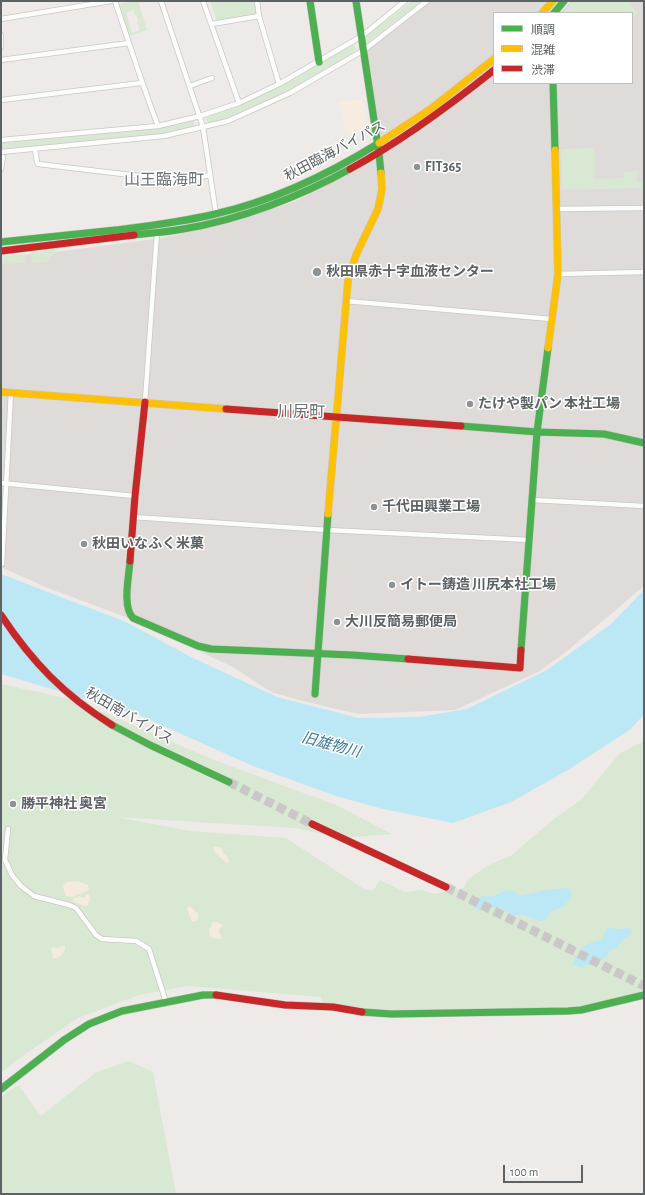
<!DOCTYPE html>
<meta charset="utf-8">
<style>
body{margin:0}
#map{position:relative;width:645px;height:1195px;overflow:hidden;background:#edeae7;font-family:"Alegreya Sans","Noto Sans JP",sans-serif}
canvas{display:block}
.frame{position:absolute;inset:0;border:2px solid #5d6265;pointer-events:none}
.legend{position:absolute;left:493px;top:12px;width:140px;height:72px;box-sizing:border-box;background:#fff;border:1px solid #bec0c1;margin:0;padding:5px 7px;list-style:none;font-size:12px;color:#5d6265}
.legend li{display:flex;align-items:center;gap:8px;height:20px}
.legend b{width:20px;border:1px solid #bec0c1}
.scale{position:absolute;left:503px;top:1165px;width:80px;height:18px;box-sizing:border-box;border:2px solid #5d6265;border-top:0;padding-left:5px;font-size:12px;line-height:14px;white-space:nowrap;color:#5d6265;-webkit-text-stroke:3px #fff;paint-order:stroke}
</style>
<div id="map">
<canvas width="645" height="1195"></canvas>
<div class="frame"></div>
<ul class="legend">
<li><b style="height:5px;background:#4caf50"></b>順調</li>
<li><b style="height:5px;background:#ffc107"></b>混雑</li>
<li><b style="height:5px;background:#c62828"></b>渋滞</li>
</ul>
<div class="scale">100 m</div>
</div>
<script>
const ctx = document.querySelector('canvas').getContext('2d');
ctx.lineJoin = 'round';
function paint(path, color) { ctx.fillStyle = color; ctx.fill(path, 'evenodd'); }
function stroke(path, color, width, dash) { ctx.strokeStyle = color; ctx.lineWidth = width; ctx.lineCap = dash ? 'butt' : 'round'; ctx.setLineDash(dash || []); ctx.stroke(path); }
function drawText(font, color, halo, rows, align = 'center') {
  ctx.font = font + ' "Alegreya Sans","Noto Sans JP",sans-serif'; ctx.lineWidth = 3; ctx.setLineDash([]); ctx.textBaseline = 'middle'; ctx.strokeStyle = halo; ctx.fillStyle = color; for (const [text, x, y, turn = 0] of rows) {
    ctx.save(); ctx.translate(x, y); ctx.rotate((+turn || 0) * Math.PI / 180); ctx.textAlign = isNaN(turn) ? turn : align; if (halo) ctx.strokeText(text, 0, 0); ctx.fillText(text, 0, 0); ctx.restore();
  }
}
paint(new Path2D(`
 M363,99L367,130L346,133L338,102Z`), '#f6ede0');
paint(new Path2D(`
 M425,1H547L558,13L564,9L571,1H644V586L567,651L540,671L455,710L358,714L299,700L271,692L233,667L123,616L48,588L1,567V257L64,251L162,238L233,222L296,201L381,155L364,47ZM494,13H632V83H494Z`), '#dedbd8');
paint(new Path2D(`
 M138,1L147,30L129,36L119,6L122,3ZM133,10L139,21L137,22L140,30L132,33L126,13Z
 M210,1H255L257,13L252,17L217,21Z
 M412,1H422L369,42L365,43L364,39L367,35Z
 M573,1H629L638,13L632,18V13H563Z
 M351,44L354,45L356,50L352,54L288,93L228,120L211,124L207,122L206,119L208,114L240,104Z
 M189,120L194,121V127L164,135L1,151V142L106,133Z
 M595,148V179L623,178L624,172L637,171V182L644,183V188L562,190L561,149Z
 M59,248L47,262L32,263L31,253Z
 M25,254L26,263L1,264V257Z
 M1,684L75,700L214,760L336,805L392,834L341,838L295,828L116,817L190,831L286,838L364,889L373,891L380,880L405,892L420,890L435,894L464,888L468,879L489,865L512,855L555,818L581,800L620,753L644,741V992L581,1006L542,1010L395,1012L362,1009L323,1003L321,997L188,986L139,995L78,1018L21,1057L1,1073Z
 M129,1061L153,1072L176,1194H1V1097L13,1088L19,1086L41,1116L95,1073Z`), '#d9e8d3');
paint(new Path2D(`
 M214,847H219L222,849L223,853L227,856L229,861L227,864L214,851Z
 M77,881L88,885L89,890L72,897L66,896L64,891L63,885L67,882Z
 M89,894L90,899L88,905L84,906L73,901V898H77L79,896L84,898L86,895Z
 M188,906L194,909L195,912L198,913V918L197,921L193,922C189,917 189,913 187,908Z
 M212,922H216L222,924L223,926L219,929V932L222,938L220,939L210,937L209,928L211,927Z
 M62,946H65C66,952 60,958 53,959L51,948L54,947L57,949Z`), '#f4eadd');
paint(new Path2D(`
 M1,574L126,622L191,657L277,697L358,718L419,717L467,709L547,670L611,624L644,590V714L631,729L568,770L511,802L453,823L383,809L336,796L253,766L139,715L1,674Z
 M568,888L571,891L572,897L563,907L552,911L546,920L540,921L523,915H512L499,907L478,910L474,907C473,895 484,897 492,896C499,895 503,889 510,890C514,891 518,894 521,896L545,890Z
 M607,928L619,929L629,928L632,931L631,935L624,939L615,949H612L604,959L591,962L582,968L576,966L573,964C576,956 582,946 590,943C594,941 598,941 603,939V936Z`), '#bce8f6');
stroke(new Path2D(`
 M229,782L312,824
 M446,887L644,986`), '#c9c8c6', 9, [9, 4.5]);
const street = new Path2D(`
 M115,1C129,43 142,84 158,126
 M161,1L203,127L216,214
 M203,1L239,103
 M257,1L259,16L279,84
 M1,19L111,1
 M212,24L259,16
 M1,35V47
 M1,60L129,43
 M190,86L212,78
 M1,100L141,83
 M1,140L158,126L200,116L239,103L279,84L362,36L405,1
 M35,149L37,162L38,164L182,181L210,175
 M1,152L164,136L228,121L290,93L364,50L427,1
 M1,169L3,157
 M556,209L644,208
 M558,274L644,272
 M346,301L551,319
 M145,402L157,232
 M1,483L135,496
 M533,500L644,506
 M133,517L327,530L530,540
 M2,564L11,392
 M8,829L5,860L12,875L21,886L34,896L69,905L76,908L96,935L102,939L136,941L149,949L166,1002`);
const fast = new Path2D(`
 M310,1L319,62
 M356,1L379,153L381,173
 M554,13L564,1
 M553,83L555,150
 M134,235C151,233 167,232 183,229C240,220 301,196 350,169
 M1,242C39,238 78,234 116,230C149,226 183,222 215,214C273,201 329,174 379,143
 M461,426L537,432L604,434L644,443
 M130,561C129,576 122,607 133,618L198,646L211,649L352,655L408,659
 M521,650L537,432L548,348
 M315,694L328,514
 M112,725L150,745L229,782
 M362,1012L392,1014L568,1011L581,1010L644,995
 M1,1089L64,1040L89,1024L122,1011L203,995H216`);
const slow = new Path2D(`
 M542,13L553,1
 M379,143L432,108L494,59
 M548,348L558,274L555,150
 M1,392L226,409
 M328,514L348,281L356,255L378,209L382,189L381,173`);
const jam = new Path2D(`
 M350,169C402,141 449,106 494,70
 M1,251L134,235
 M226,409L461,426
 M130,561L135,496L145,402
 M1,615C32,662 64,695 112,725
 M408,659L520,668L521,650
 M312,824L446,887
 M216,995L285,1005L333,1007L362,1012`);
stroke(street, '#c8c8c8', 6);
stroke(fast, '#c8c8c8', 8);
stroke(slow, '#c8c8c8', 8);
stroke(jam, '#c8c8c8', 8);
stroke(street, '#fcfcfb', 4.5);
stroke(fast, '#4caf50', 7);
stroke(slow, '#ffc107', 7);
stroke(jam, '#c62828', 7);
for (const [x, y, r, color] of [
 [417,167,4,"#8f9292"],
 [317,272,5,"#8f9292"],
 [470,404,4,"#8f9292"],
 [374,507,4,"#8f9292"],
 [84,544,4,"#8f9292"],
 [392,585,4,"#8f9292"],
 [337,622,4,"#8f9292"],
 [13,804,4,"#8f9292"]
]) { const dot = new Path2D(); dot.arc(x, y, r, 0, 2 * Math.PI); ctx.fillStyle = color; ctx.fill(dot); stroke(dot, '#fff', 1.5); }
drawText('14px', '#5d6265', '#fff', [
 ["秋田臨海バイパス",335,151,-28],
 ["秋田南バイパス",129,716,30]
]);
drawText('bold 14px', '#5d6265', '#fff', [
 ["FIT365",425,167],
 ["秋田県赤十字血液センター",326,272],
 ["たけや製パン 本社工場",478,404],
 ["千代田興業工場",382,507],
 ["秋田いなふく米菓",92,544],
 ["イトー鋳造 川尻本社工場",400,585],
 ["大川反簡易郵便局",345,622],
 ["勝平神社 奥宮",21,804]
], 'left');
drawText('italic 15px', '#3b7795', '#fff', [
 ["旧雄物川",331,745,15]
]);
drawText('16px', '#6e7477', '#fff', [
 ["山王臨海町",164,180],
 ["川尻町",301,412]
]);
</script>
